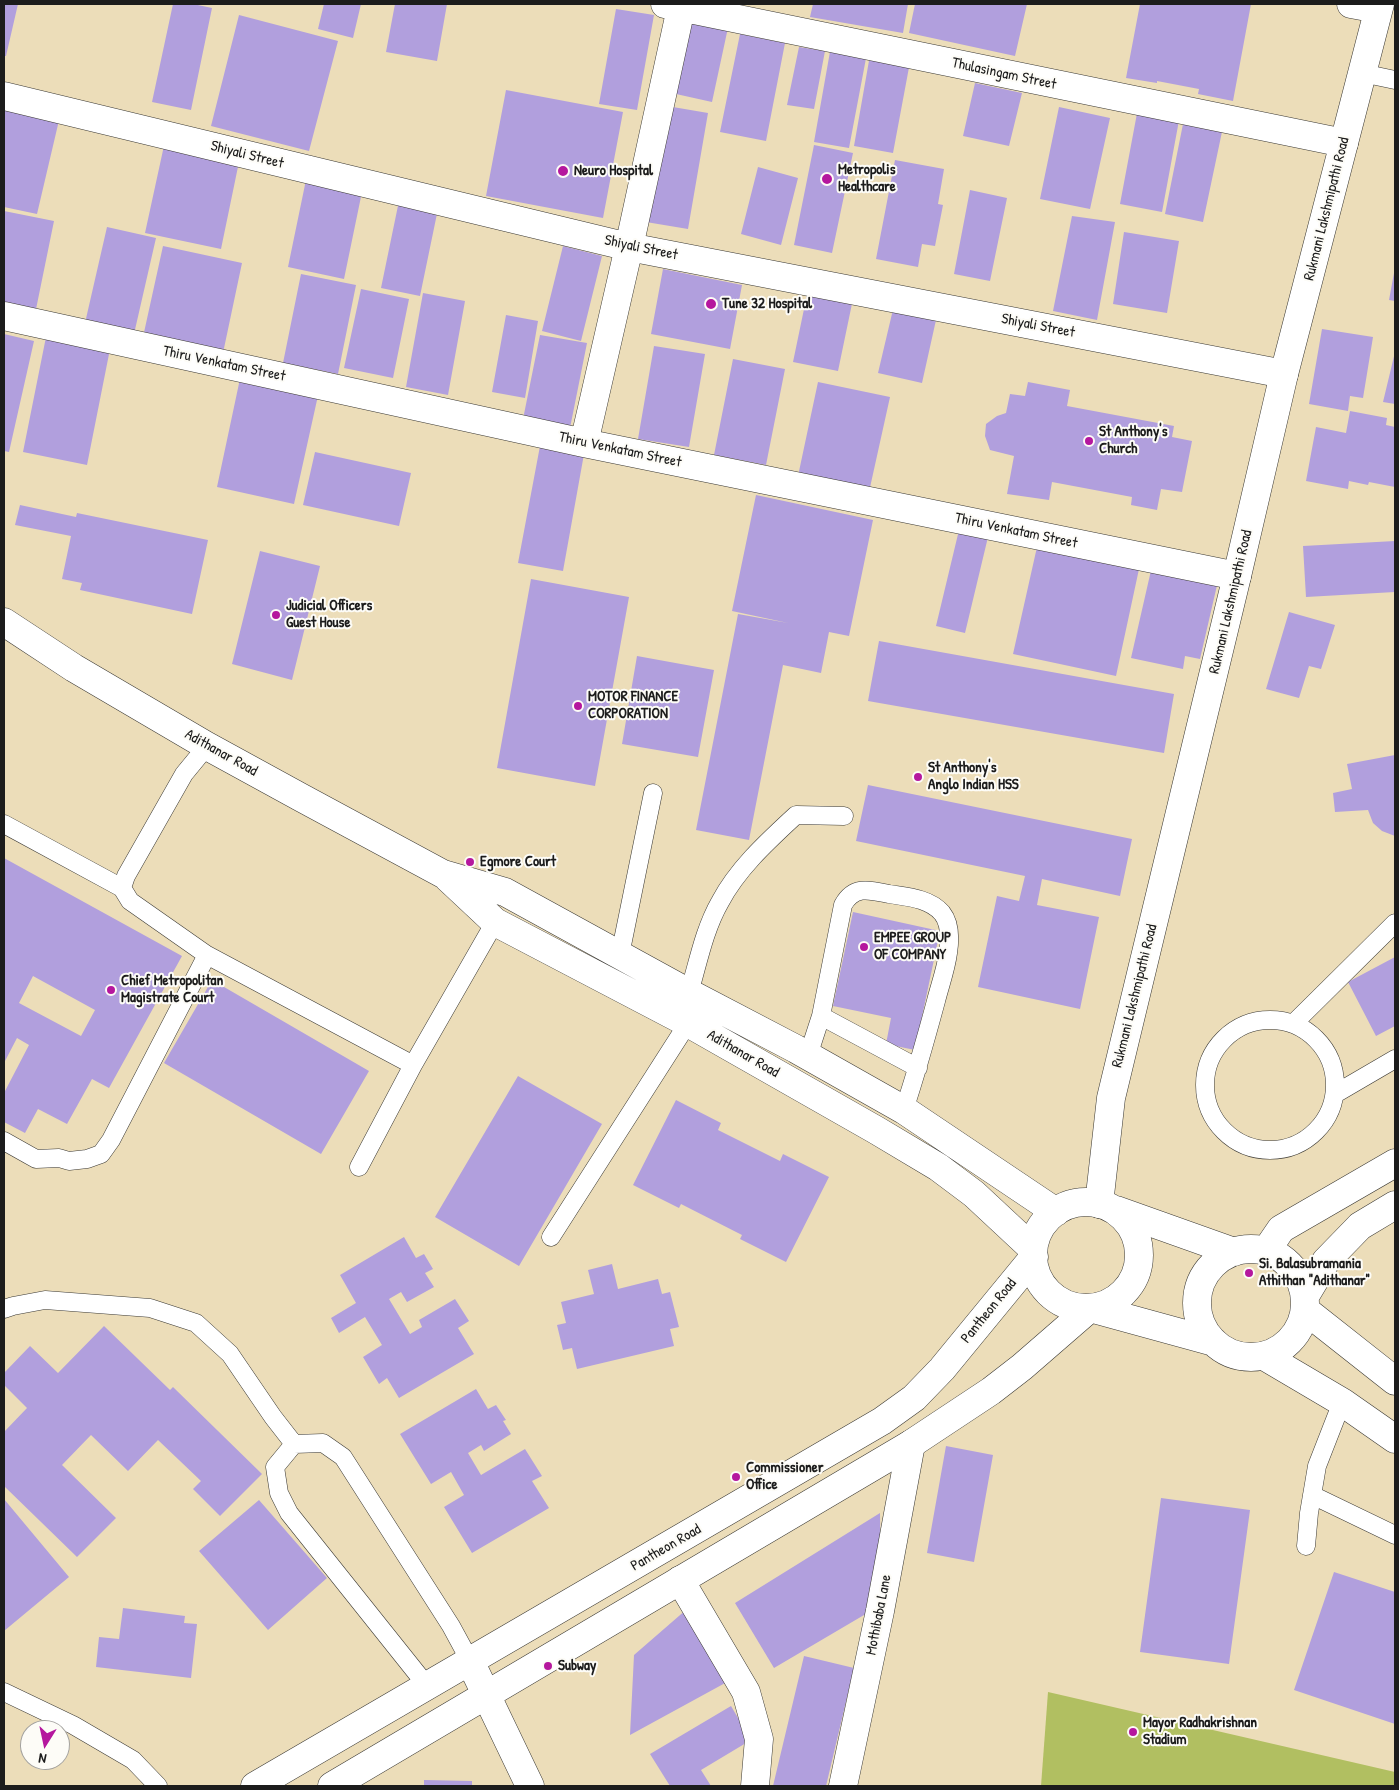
<!DOCTYPE html>
<style>
body{margin:0}
#map{position:relative;width:1399px;height:1790px;overflow:hidden;background:#ecddb9;font-family:"Patrick Hand",sans-serif}
canvas{display:block}
.frame{position:absolute;inset:0;border:5px solid #1c1c1c;pointer-events:none}
.north{position:absolute;left:20px;top:1720px;width:50px;height:50px;box-sizing:border-box;background:#fdfcf7;border:1px solid #a3a29f;border-radius:50%;rotate:190deg;font-size:14px;font-weight:700;line-height:20px;text-align:center;color:#1c1c1c}
.north::after{content:'';display:block;margin:auto;width:18px;height:22px;background:#b5179e;clip-path:polygon(50% 0,100% 100%,50% 72%,0 100%)}
</style>
<div id="map">
<canvas width="1399" height="1790"></canvas>
<div class="frame"></div>
<div class="north">N</div>
</div>
<script>
const ctx = document.querySelector('canvas').getContext('2d');
ctx.lineJoin = 'round';
function paint(path, color) { ctx.fillStyle = color; ctx.fill(path, 'evenodd'); }
function stroke(path, color, width, dash) { ctx.strokeStyle = color; ctx.lineWidth = width; ctx.lineCap = dash ? 'butt' : 'round'; ctx.setLineDash(dash || []); ctx.stroke(path); }
function drawText(font, color, halo, rows, align = 'center') {
  ctx.font = font + ' "Patrick Hand",sans-serif'; ctx.lineWidth = 4; ctx.setLineDash([]); ctx.textBaseline = 'middle'; ctx.strokeStyle = halo; ctx.fillStyle = color; for (const [text, x, y, turn = 0] of rows) {
    ctx.save(); ctx.translate(x, y); ctx.rotate((+turn || 0) * Math.PI / 180); ctx.textAlign = isNaN(turn) ? turn : align; if (halo) ctx.strokeText(text, 0, 0); ctx.fillText(text, 0, 0); ctx.restore();
  }
}
paint(new Path2D(`
 M1048,1692L1395,1772V1786H1041Z`), '#b1bf61');
paint(new Path2D(`
 M4,4H18L6,56H4Z
 M173,4H193L212,8L191,110L152,102Z
 M324,4H361L353,38L318,29Z
 M395,4H447L437,61L386,52Z
 M813,4H908L903,33L810,17Z
 M915,4H1027L1015,56L909,33Z
 M1140,4H1251L1233,101L1198,94L1199,89L1157,81V83L1126,78Z
 M616,9L654,15L637,110L599,104Z
 M239,15L338,41L309,151L211,126Z
 M693,15L729,23L712,102L676,94Z
 M740,34L785,43L766,141L720,132Z
 M831,46L867,53L849,148L814,142Z
 M799,47L825,51L814,109L787,105Z
 M870,55L910,62L893,153L854,146Z
 M975,83L1022,93L1009,146L963,136Z
 M506,90L623,112L603,218L486,196Z
 M4,103L60,116L37,214L4,207Z
 M667,106L708,113L688,229L646,222Z
 M1059,107L1110,118L1090,209L1040,199Z
 M1138,108L1180,115L1162,212L1120,204Z
 M1184,119L1223,127L1203,222L1165,214Z
 M165,141L240,157L221,249L145,233Z
 M814,145L853,153L832,253L794,245Z
 M895,160L944,169L938,204L943,205L935,246L922,244L918,267L876,259Z
 M758,167L798,178L781,245L741,234Z
 M307,175L363,187L344,279L288,267Z
 M970,190L1007,198L990,281L954,274Z
 M400,196L439,204L420,296L381,288Z
 M4,211L54,221L34,319L4,312Z
 M1072,216L1115,222L1097,320L1053,311Z
 M107,227L156,238L134,334L85,323Z
 M1124,232L1179,241L1167,313L1113,304Z
 M163,246L242,263L223,353L143,337Z
 M563,246L602,256L581,341L542,331Z
 M663,269L742,285L730,349L651,334Z
 M1394,273L1395,274V301L1389,300Z
 M301,274L356,285L338,374L283,363Z
 M809,285L854,294L838,371L793,362Z
 M361,289L409,299L393,378L344,368Z
 M423,293L465,301L448,395L406,387Z
 M895,301L938,311L922,383L878,373Z
 M506,315L538,321L525,398L492,392Z
 M1322,329L1373,337L1363,398L1350,396L1348,411L1309,404Z
 M4,334L34,341L9,452L4,451Z
 M540,335L587,343L569,433L522,424Z
 M46,337L110,349L87,465L23,452Z
 M654,346L705,354L689,447L638,439Z
 M1395,352V404L1383,402Z
 M733,359L785,369L766,465L714,455Z
 M241,374L319,391L294,504L217,487Z
 M818,382L890,397L869,492L798,476Z
 M1028,382L1070,390L1067,406L1174,426L1172,437L1192,441L1182,492L1161,489L1157,510L1131,505L1132,497L1052,482L1049,500L1007,494L1014,456L990,450L985,436L986,424L997,416L1006,413L1010,394L1025,396Z
 M1350,411L1387,418L1386,425L1395,427V487L1369,482L1368,485L1349,481L1348,489L1306,481L1316,427L1346,433Z
 M540,446L584,454L563,571L518,563Z
 M315,452L411,473L399,526L303,505Z
 M756,495L873,520L849,636L829,632L821,673L783,665L749,840L696,830L738,614L788,623L732,611Z
 M20,505L76,517L77,513L208,540L192,614L80,590L82,583L62,579L71,536L15,525Z
 M959,530L988,537L965,633L936,626Z
 M1395,541V592L1306,597L1303,546Z
 M1037,547L1139,569L1116,676L1013,654Z
 M260,551L320,566L292,680L232,664Z
 M1152,566L1218,581L1200,659L1185,656L1183,669L1131,658Z
 M531,579L629,597L595,786L497,768Z
 M1289,612L1335,625L1321,669L1309,666L1299,698L1266,689Z
 M879,641L1174,694L1164,753L868,701Z
 M637,656L714,670L698,757L622,744Z
 M1395,755V836L1382,831L1373,823L1368,810L1335,812L1333,793L1352,789L1347,764Z
 M868,785L1132,839L1120,896L1042,879L1037,905L1099,917L1080,1009L978,987L997,896L1019,901L1025,876L856,841Z
 M4,858L182,956L109,1088L92,1079L67,1124L38,1109L25,1133L4,1122V1093L29,1045L17,1038L4,1063ZM33,976L95,1010L81,1036L19,1003Z
 M853,912L940,931L915,1050L886,1044L891,1018L833,1006Z
 M1395,957V1026L1376,1036L1348,982Z
 M212,980L369,1071L321,1154L164,1063Z
 M518,1076L602,1124L519,1266L435,1217Z
 M676,1100L721,1123L718,1130L780,1161L783,1154L829,1177L786,1262L740,1239L742,1235L681,1204L679,1208L633,1185Z
 M404,1237L416,1258L424,1254L433,1269L425,1273L434,1287L407,1302L401,1292L389,1299L410,1334L422,1327L419,1320L455,1299L469,1321L458,1328L474,1354L399,1398L387,1378L379,1384L363,1357L382,1345L365,1317L339,1333L331,1318L356,1303L340,1275Z
 M612,1264L618,1289L658,1279L662,1294L670,1292L679,1327L670,1329L674,1346L577,1369L572,1348L563,1350L557,1325L566,1323L561,1302L594,1294L588,1270Z
 M104,1326L170,1390L173,1387L262,1474L220,1516L193,1489L201,1481L158,1440L128,1471L91,1435L62,1465L116,1518L77,1557L4,1486V1432L27,1408L4,1385V1373L30,1346L58,1373Z
 M476,1389L488,1409L496,1405L506,1420L503,1421L511,1434L484,1451L481,1445L468,1453L481,1475L525,1449L542,1476L532,1481L549,1508L472,1553L444,1507L464,1495L451,1472L431,1484L400,1434Z
 M946,1446L993,1455L974,1562L927,1553Z
 M1161,1498L1250,1510L1229,1664L1140,1652Z
 M4,1499L69,1577L4,1631Z
 M259,1500L327,1578L268,1630L199,1551Z
 M880,1513L881,1605L774,1668L735,1603Z
 M1334,1572L1395,1592V1724L1294,1690Z
 M123,1608L185,1616L184,1623L197,1624L191,1678L96,1667L99,1637L119,1639Z
 M687,1609L727,1682L630,1735L634,1655Z
 M804,1656L854,1668L826,1786H773Z
 M731,1706L751,1740L701,1770L711,1786H670L650,1754Z
 M424,1780L472,1781V1786H424Z`), '#b19fdd');
const service = new Path2D(`
 M1362,73L1395,80
 M4,824L122,888L130,901L207,955L111,1140L101,1154L87,1159L69,1161L59,1158L36,1159L4,1141
 M122,888L126,876L184,774L207,746
 M207,955L413,1065L495,922
 M620,955L653,793
 M689,993C698,963 704,930 720,902C738,868 768,841 796,815L844,816
 M821,1016L918,1068
 M1205 1085a65 65 0 1 1 130 0a65 65 0 1 1-130 0Z
 M1293,1024L1395,923
 M808,1056L821,1016L843,905C854,885 870,890 889,894C907,897 929,898 942,913C950,923 950,940 948,953C946,969 940,985 936,1001C926,1038 916,1074 904,1110
 M1335,1094L1395,1059
 M359,1167L413,1065
 M551,1237L688,1023
 M4,1309L13,1306L45,1300L150,1308L196,1323L230,1354L273,1417L294,1444
 M1312,1495L1395,1535
 M1306,1546L1309,1513L1317,1466L1342,1402
 M427,1686L289,1513L279,1493L275,1467L294,1444L323,1443L343,1457L451,1626L470,1661
 M4,1692L73,1725L133,1760L158,1786`);
const minor = new Path2D(`
 M665,4L1344,143
 M1351,4L1378,9
 M4,96L629,247L1284,374
 M4,316L584,443L1237,576
 M584,443L629,247L681,8
 M680,1580L746,1692L759,1739L755,1786
 M470,1661L530,1786
 M843,1786L880,1611L911,1444`);
const tertiary = new Path2D(`
 M1099,1204L1111,1098L1237,576L1284,374L1380,4`);
const secondary = new Path2D(`
 M4,622L74,668L207,746L302,798L443,874L505,892L689,993L796,1049L904,1110L1056,1212
 M448,878L495,922L688,1023L876,1130L938,1167L974,1194L1033,1249
 M1033 1255a53 53 0 1 1 106 0a53 53 0 1 1-106 0Z
 M1116,1210L1234,1252
 M1197 1303a54 54 0 1 1 108 0a54 54 0 1 1-108 0Z
 M1266,1251L1281,1229L1395,1163
 M1305,1296L1326,1261L1360,1226L1395,1205
 M1305,1310L1395,1381
 M1264,1356L1342,1402L1395,1439
 M255,1786L882,1421L914,1398L942,1369L1034,1257
 M332,1786L911,1444L991,1391L1022,1367L1090,1308L1214,1342`);
stroke(service, '#3b3934', 19);
stroke(minor, '#3b3934', 29);
stroke(tertiary, '#3b3934', 29);
stroke(secondary, '#3b3934', 29);
stroke(service, '#fff', 18);
stroke(minor, '#fff', 28);
stroke(tertiary, '#fff', 28);
stroke(secondary, '#fff', 28);
for (const [x, y, r, color] of [
 [563,171,6,"#b5179e"],
 [827,179,6,"#b5179e"],
 [711,304,6,"#b5179e"],
 [1089,441,5,"#b5179e"],
 [276,615,5,"#b5179e"],
 [578,706,5,"#b5179e"],
 [918,777,5,"#b5179e"],
 [470,862,5,"#b5179e"],
 [864,947,5,"#b5179e"],
 [111,990,5,"#b5179e"],
 [1249,1273,5,"#b5179e"],
 [736,1477,5,"#b5179e"],
 [548,1666,5,"#b5179e"],
 [1133,1732,5,"#b5179e"]
]) { const dot = new Path2D(); dot.arc(x, y, r, 0, 2 * Math.PI); ctx.fillStyle = color; ctx.fill(dot); stroke(dot, '#fdfcf7', 2); }
drawText('15px', '#1c1c1c', '#fdfcf7', [
 ["Thulasingam Street",1004,74,12],
 ["Shiyali Street",247,155,14],
 ["Rukmani Lakshmipathi Road",1327,209,-76],
 ["Shiyali Street",641,248,12],
 ["Shiyali Street",1038,326,11],
 ["Thiru Venkatam Street",224,364,12],
 ["Thiru Venkatam Street",620,450,12],
 ["Thiru Venkatam Street",1016,531,12],
 ["Rukmani Lakshmipathi Road",1231,602,-77],
 ["Adithanar Road",221,753,29],
 ["Rukmani Lakshmipathi Road",1135,996,-76],
 ["Adithanar Road",743,1054,30],
 ["Pantheon Road",989,1311,-51],
 ["Pantheon Road",666,1548,-30],
 ["Mothibaba Lane",879,1615,-79]
]);
drawText('bold 15px', '#1c1c1c', '#fdfcf7', [
 ["Metropolis",838,170],
 ["Healthcare",838,187],
 ["Neuro Hospital",574,171],
 ["Tune 32 Hospital",722,304],
 ["St Anthony's",1099,432],
 ["Church",1099,449],
 ["Judicial Officers",286,606],
 ["Guest House",286,623],
 ["MOTOR FINANCE",588,697],
 ["CORPORATION",588,714],
 ["St Anthony's",928,768],
 ["Anglo Indian HSS",928,785],
 ["Egmore Court",480,862],
 ["EMPEE GROUP",874,938],
 ["OF COMPANY",874,955],
 ["Chief Metropolitan",121,981],
 ["Magistrate Court",121,998],
 ["Si. Balasubramania",1259,1264],
 ["Athithan \"Adithanar\"",1259,1281],
 ["Commissioner",746,1468],
 ["Office",746,1485],
 ["Subway",558,1666],
 ["Mayor Radhakrishnan",1143,1723],
 ["Stadium",1143,1740]
], 'left');
</script>
